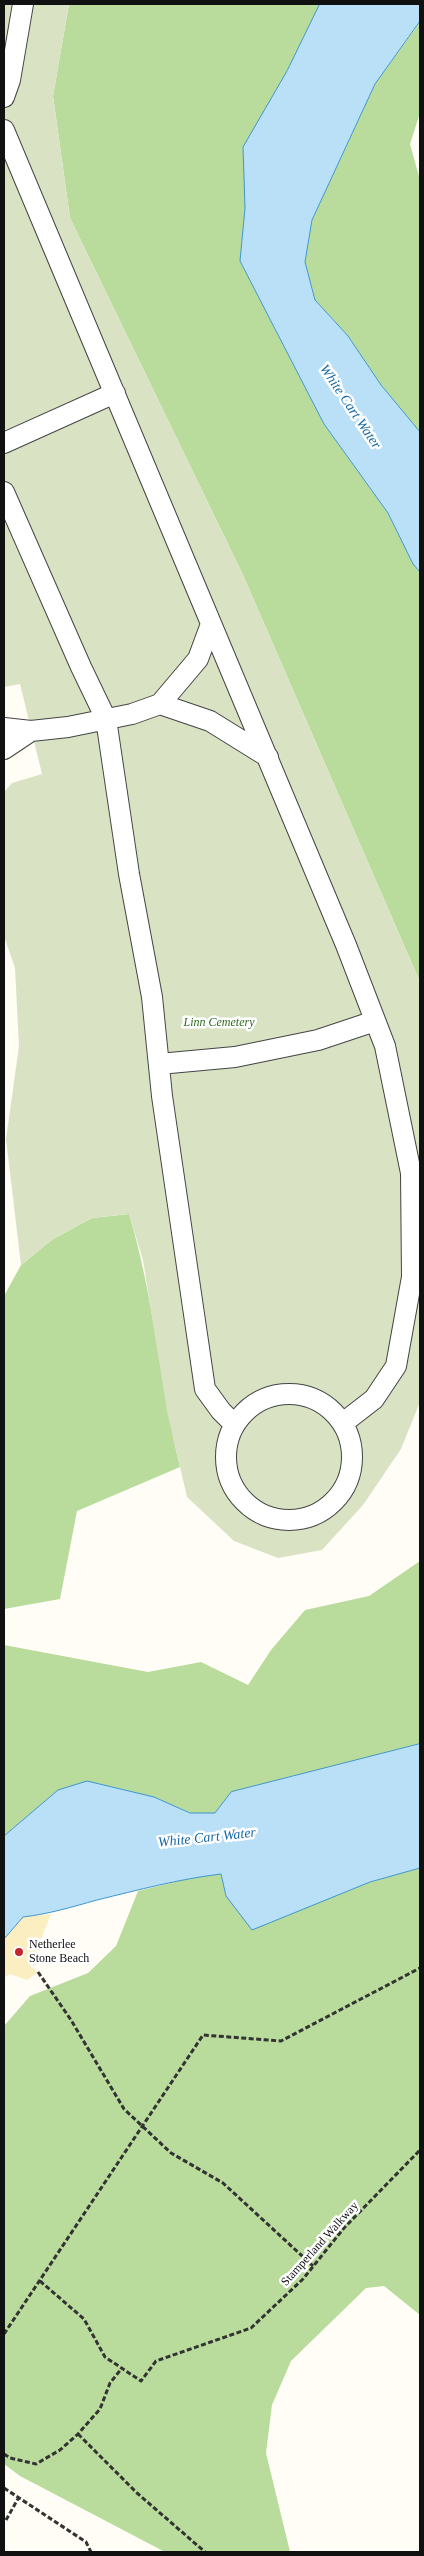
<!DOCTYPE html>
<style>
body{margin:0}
#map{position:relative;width:424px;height:2556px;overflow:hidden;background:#fffdf5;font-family:Georgia,serif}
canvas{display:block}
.frame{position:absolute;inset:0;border:5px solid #111;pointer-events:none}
</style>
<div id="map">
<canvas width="424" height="2556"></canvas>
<div class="frame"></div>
</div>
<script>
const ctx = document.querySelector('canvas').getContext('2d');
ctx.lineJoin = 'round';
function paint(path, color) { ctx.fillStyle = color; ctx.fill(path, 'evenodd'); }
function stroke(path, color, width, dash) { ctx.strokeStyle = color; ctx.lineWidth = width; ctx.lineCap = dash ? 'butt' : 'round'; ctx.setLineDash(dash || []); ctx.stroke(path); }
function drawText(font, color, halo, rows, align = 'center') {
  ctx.font = font + ' Georgia,serif'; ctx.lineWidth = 5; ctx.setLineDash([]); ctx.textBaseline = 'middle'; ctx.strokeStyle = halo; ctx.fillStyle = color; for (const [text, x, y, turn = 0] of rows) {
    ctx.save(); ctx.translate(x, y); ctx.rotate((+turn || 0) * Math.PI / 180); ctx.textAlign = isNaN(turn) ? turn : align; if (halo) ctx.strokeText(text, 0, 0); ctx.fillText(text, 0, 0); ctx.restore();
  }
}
paint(new Path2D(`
 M69,4H320L287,71L245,208L240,261L324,424L388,513L413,564L420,572V982L243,575L70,218L53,96Z
 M420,22V113L410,144L420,180V432L381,385L348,336L315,300L305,262L312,220L375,84Z
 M129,1214C154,1297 160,1383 180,1467L77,1511L60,1599L4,1609V1296L21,1265L53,1239L92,1218Z
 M420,1561V1744L231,1792L215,1813H190L154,1797L58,1790L4,1836V1645L148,1672L201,1662L248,1685L271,1650L305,1610L369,1596Z
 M420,1868V2315L384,2286L366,2288L291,2361L272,2405L266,2453L290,2552H165L20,2476L4,2464V2026L30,1996L88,1973L116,1946L138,1891L195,1877L221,1874L226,1896L370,1882Z`), '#b9dc9c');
paint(new Path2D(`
 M51,1914L30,1966L38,1972L27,1980L10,1974L4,1978V1939L23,1917Z`), '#fbeec1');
paint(new Path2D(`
 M4,4H69L53,96L70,218L243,575L420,982V1402L401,1449L363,1505L322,1550L278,1558L234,1541L187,1497L167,1411L143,1260L129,1214L92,1218L53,1239L21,1265L6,1139L19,1046L15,968L4,936V792L12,783L42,774L20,684L4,687Z`), '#d9e3c4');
const water = new Path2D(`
 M320,4H420V21L375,84L312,220L305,262L315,300L348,336L381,385L420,432V572L413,564L388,513L324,424L240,261L245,208L243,147L287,71Z
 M420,1744V1868L370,1882L252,1930L226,1896L221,1874C179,1879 138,1890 97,1900C72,1907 49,1914 23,1917L4,1939V1836L58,1790L87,1781L154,1797L190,1813H215L231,1792Z`);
paint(water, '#b9e0f7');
stroke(water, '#3f96cf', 1);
const service = new Path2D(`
 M4,97L10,80L23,4
 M4,130L346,945L385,1046L411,1173L412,1277L396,1366L374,1399L343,1423
 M4,443L115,393
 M4,492L81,667L106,719L129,874L152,997L162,1096L205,1389L221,1411L234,1424
 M160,704L210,721L268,757
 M4,728L31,731L68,727L132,714L160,704L198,659L211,624
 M4,749L31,731
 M159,1064L235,1057L318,1040L375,1021
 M226 1457a63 63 0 1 1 126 0a63 63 0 1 1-126 0Z`);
stroke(service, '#444', 22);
stroke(new Path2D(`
 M38,1972L71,2020L124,2109L171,2153L223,2183L313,2266
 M40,2281L84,2319L105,2357L141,2381L156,2361L251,2328L303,2279L344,2228L420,2150
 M4,2334L203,2035L281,2041L420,1968
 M78,2434L137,2493L205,2552
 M4,2454L10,2458L36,2464L60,2450L78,2434L100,2409L110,2383L122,2368
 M4,2488L86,2542L91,2552
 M6,2520L19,2497`), '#333', 3, [5, 2.5]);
stroke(service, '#fff', 20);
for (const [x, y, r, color] of [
 [19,1952,5,"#c4262e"]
]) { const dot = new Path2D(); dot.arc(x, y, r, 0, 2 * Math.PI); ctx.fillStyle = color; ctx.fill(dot); stroke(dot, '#fff', 2); }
drawText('italic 12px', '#2f6b1f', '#fff', [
 ["Linn Cemetery",219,1023]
]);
drawText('12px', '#111', '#fff', [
 ["Netherlee",29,1945],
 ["Stone Beach",29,1959]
], 'left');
drawText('12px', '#111', '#fff', [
 ["Stamperland Walkway",320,2244,-48]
]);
drawText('italic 14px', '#1768a6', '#fff', [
 ["White Cart Water",350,407,56],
 ["White Cart Water",207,1838,-6]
]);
</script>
